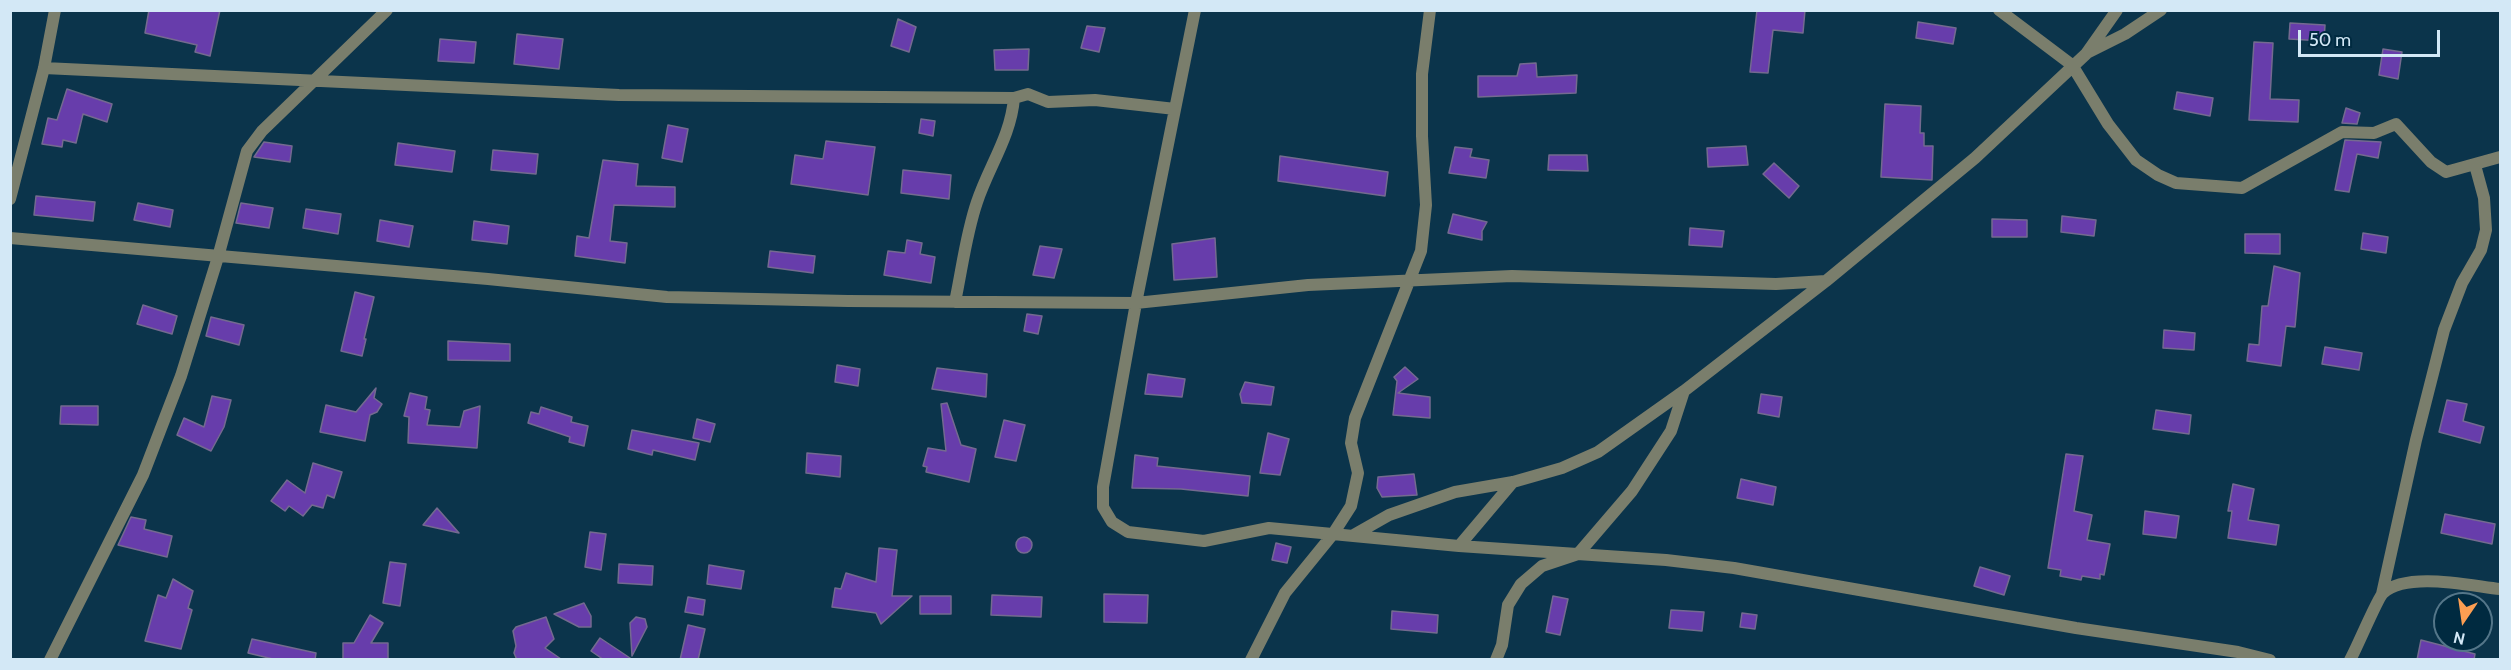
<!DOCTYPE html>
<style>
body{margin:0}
#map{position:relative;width:2511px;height:670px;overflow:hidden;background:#0b344b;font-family:Cabin,sans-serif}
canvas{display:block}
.frame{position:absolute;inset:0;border:12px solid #d3e8f6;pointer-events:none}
.north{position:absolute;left:2433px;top:592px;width:60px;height:60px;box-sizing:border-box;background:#002a40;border:2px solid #547689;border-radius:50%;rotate:193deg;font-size:16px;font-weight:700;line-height:24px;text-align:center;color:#d3e8f6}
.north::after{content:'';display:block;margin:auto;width:21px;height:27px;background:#fc9e52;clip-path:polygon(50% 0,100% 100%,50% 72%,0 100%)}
.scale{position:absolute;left:2298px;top:30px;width:142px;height:27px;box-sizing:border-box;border:3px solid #d3e8f6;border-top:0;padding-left:8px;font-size:18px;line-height:21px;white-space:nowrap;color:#d3e8f6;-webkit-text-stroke:4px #002a40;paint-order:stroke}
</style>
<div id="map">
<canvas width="2511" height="670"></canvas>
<div class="frame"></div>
<div class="north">N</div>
<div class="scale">50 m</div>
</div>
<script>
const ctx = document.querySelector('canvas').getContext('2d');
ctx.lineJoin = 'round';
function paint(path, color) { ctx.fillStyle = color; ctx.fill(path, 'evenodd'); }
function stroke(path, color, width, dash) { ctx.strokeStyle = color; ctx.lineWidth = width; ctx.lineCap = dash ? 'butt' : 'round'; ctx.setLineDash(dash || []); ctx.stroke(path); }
const building = new Path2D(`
 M149,10H220L210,56L195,52L197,45L145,33Z
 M1757,10H1805L1803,33L1773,30L1768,73L1750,72Z
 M898,19L916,27L909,52L891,46Z
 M1918,22L1956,28L1953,44L1916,38Z
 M2290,23L2325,25L2324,41L2289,39Z
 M1087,26L1105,28L1099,52L1081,48Z
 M517,34L563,39L559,69L514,64Z
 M440,39L476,42L474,63L438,61Z
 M2254,42L2273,43L2270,99L2299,100L2298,122L2249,120Z
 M1029,49L1028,70H995L994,50Z
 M2383,49L2402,52L2398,79L2379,75Z
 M1536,63L1537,77L1577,75L1576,93L1478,97V76H1517L1520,64Z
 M67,89L112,104L107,122L83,114L76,143L63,140L62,147L42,144L48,118L57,120Z
 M2177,92L2213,98L2210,116L2174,109Z
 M1885,104L1921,106L1920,133H1924V146H1933L1932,180L1881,177Z
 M2346,108L2360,113L2357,124L2342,123Z
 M921,119L935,121L933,136L919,133Z
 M668,125L688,129L682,162L662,158Z
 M2345,140L2381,142L2378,158L2357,154L2349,192L2335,190Z
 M826,141L875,147L868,195L791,184L795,155L823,159Z
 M264,142L292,146L290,162L254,157Z
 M398,143L455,151L452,172L395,165Z
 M1746,146L1748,165L1708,167L1707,148Z
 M1455,147L1472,149L1470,157L1489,160L1486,178L1449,173Z
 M493,150L538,154L536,174L491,170Z
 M1549,155H1587L1588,171L1548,170Z
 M1280,156L1388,172L1385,196L1278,181Z
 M603,160L638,164L636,186L675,187V207L614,205L610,241L627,243L625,263L575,256L577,236L589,238Z
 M1774,163L1799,186L1789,198L1763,174Z
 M903,170L951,175L949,199L901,193Z
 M36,196L95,202L93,221L34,215Z
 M138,203L173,210L170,227L134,220Z
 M241,203L273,208L269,228L236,223Z
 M306,209L341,214L338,234L303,228Z
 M1453,214L1487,222L1482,231V240L1448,233Z
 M2062,216L2096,220L2094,236L2061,232Z
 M1992,219L2027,220V237H1992Z
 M380,220L413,226L409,247L377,241Z
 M474,221L509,226L507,244L472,240Z
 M1690,228L1724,231L1722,247L1689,245Z
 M2363,233L2388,237L2386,253L2361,249Z
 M2245,234H2280V254L2245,253Z
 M1215,238L1217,277L1174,280L1172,244Z
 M907,240L922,243L920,254L935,257L931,283L884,275L888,251L905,253Z
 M1040,246L1062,249L1054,278L1033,275Z
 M770,251L815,256L813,273L768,267Z
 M2274,266L2300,273L2295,327L2286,326L2281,366L2247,361L2249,344L2259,345L2262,306H2268Z
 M355,292L374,297L364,339H366L362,356L341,351Z
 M143,305L177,316L172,334L137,324Z
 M1027,314L1042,316L1038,334L1024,331Z
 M211,317L244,325L239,345L206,336Z
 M2164,330L2195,333L2194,350L2163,348Z
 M448,341L510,344V361L448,360Z
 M2325,347L2362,353L2359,370L2322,364Z
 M837,365L860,369L858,386L835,382Z
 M1405,367L1418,379L1398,393L1430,397V418L1393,415L1397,381L1394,377Z
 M937,368L987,374L986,397L932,389Z
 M1148,374L1185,379L1182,397L1145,394Z
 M1245,382L1274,387L1271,405L1242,403L1240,394Z
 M376,388L374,398L382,404L377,412L370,415L365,441L320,432L326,405L356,412Z
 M410,393L427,397L425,409L430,410L427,425L460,427L464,411L480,406L477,448L408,443L409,417L404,416Z
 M1761,394L1782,397L1779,417L1758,413Z
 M212,396L231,400L224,427L211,451L177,435L184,418L204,427Z
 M2447,400L2467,404L2463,421L2484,427L2480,443L2439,432Z
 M947,403L961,445L976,449L969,482L926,472L927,467L923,466L928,448L946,451L941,404Z
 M61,406H98V425L60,424Z
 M541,407L572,417L571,422L588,426L584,446L569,442L570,437L528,423L531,412L539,414Z
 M2156,410L2191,415L2189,434L2153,429Z
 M697,419L715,424L710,442L693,438Z
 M1004,420L1025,425L1016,461L995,457Z
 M632,430L699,443L695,460L653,450L652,455L628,449Z
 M1268,433L1289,439L1280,475L1260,473Z
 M807,453L841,456L840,477L806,473Z
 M2066,454L2083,456L2074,511L2092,515L2087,540L2110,544L2104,575L2100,574V579L2082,576L2081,580L2060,576L2061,570L2048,568Z
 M1135,455L1158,458L1157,466L1250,476L1248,496L1181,489L1132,488Z
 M313,463L342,472L334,498L327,495L323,508L312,505L303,516L289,506L285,511L271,501L287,480L305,493Z
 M1414,474L1417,495L1382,497L1377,488L1378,477Z
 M1741,479L1776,487L1773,505L1737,498Z
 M2233,484L2254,489L2248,520L2279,525L2276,545L2228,538L2232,511H2228Z
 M437,508L459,533L423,525Z
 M2145,511L2179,516L2176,538L2143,534Z
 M2445,514L2495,524L2492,544L2441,533Z
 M131,517L146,520L144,529L172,536L167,557L118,545Z
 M590,532L606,534L601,570L585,567Z
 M1016 545a8 8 0 1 1 16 0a8 8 0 1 1-16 0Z
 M1276,543L1291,547L1287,563L1272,560Z
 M879,548L897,550L892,596H912L881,624L876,613L832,607L835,588L841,589L846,573L876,582Z
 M390,562L406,564L400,606L383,603Z
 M619,564L653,566L652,585L618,583Z
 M709,565L744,571L741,589L707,584Z
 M1980,567L2010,576L2004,595L1974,586Z
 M173,579L193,591L188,608L192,610L181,649L145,641L158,595L166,598Z
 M1104,594L1148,595L1147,623L1104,622Z
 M992,595L1042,597L1041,617L991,615Z
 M920,596H951V614H920Z
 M1553,596L1568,599L1560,635L1546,632Z
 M688,597L705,600L703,615L685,612Z
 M584,603L591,616V627H579L554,614Z
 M1671,610L1704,612L1702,631L1669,628Z
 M1392,611L1438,615L1437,633L1391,629Z
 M1742,613L1757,615L1755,629L1740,627Z
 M370,615L383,623L371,643H388V660H343V643H354Z
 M546,617L554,639L545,648L561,659L517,660L514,653L516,646L513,631L516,627Z
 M636,617L645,619L647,627L632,656L630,623Z
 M688,625L705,629L698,660H680Z
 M600,638L633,660H604L591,651Z
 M252,639L316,653L315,660H277L248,653Z
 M2421,640L2475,654L2474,660H2417Z`);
paint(building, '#673dab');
stroke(building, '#746a90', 1.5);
stroke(new Path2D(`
 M1195,10L1136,303L1103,487V507L1112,522L1128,532L1204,541L1269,528L1459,546L1666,560L1734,568L2076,628L2238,652L2270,660
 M1999,10L2072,65L2108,124L2136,160L2158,175L2176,183L2242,188L2342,132L2374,133L2396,124L2431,162L2446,172L2500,157
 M2087,53L2125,34L2161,10
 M44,68L619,95L1014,98L1028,94L1048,102L1095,100L1175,109
 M10,199L44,68L55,10
 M10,238L488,279L667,297L848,301L1136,303L1308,285L1512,276L1776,284L1826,281
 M955,302C962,269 966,234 977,202C989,166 1011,136 1014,98
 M1352,536L1389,515L1455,492L1513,482L1562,468L1598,452L1684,391L1826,281L1975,158L2086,54L2117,10
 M1459,546L1513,482
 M2382,594L2416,440L2444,330L2462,283L2481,250L2486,230L2484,198L2475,165
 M50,660L143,475L181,376L218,257L247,151L262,131L387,10
 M1251,660L1285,593L1333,534L1351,506L1358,473L1351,443L1355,418L1421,251L1426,205L1422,136V74L1430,10
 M1496,660L1502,645L1508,605L1521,584L1542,566L1578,554L1632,491L1671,431L1684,391
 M2350,660C2357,648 2377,599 2383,593C2407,571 2471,586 2500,589`), '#7a7e6c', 12);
</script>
